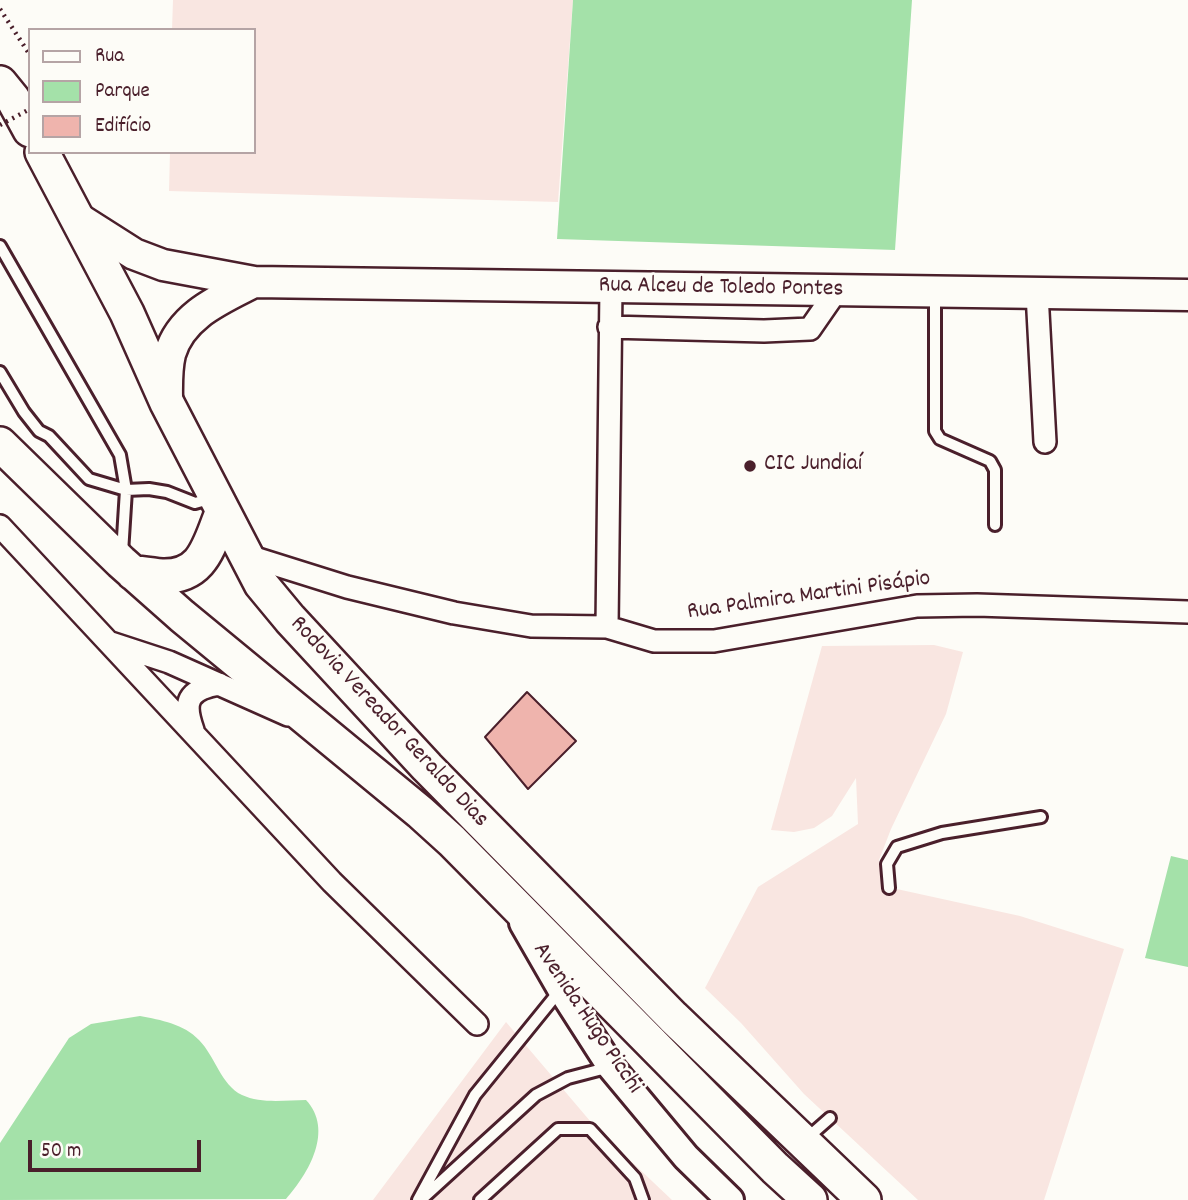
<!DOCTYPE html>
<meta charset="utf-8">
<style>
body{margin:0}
#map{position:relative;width:1188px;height:1200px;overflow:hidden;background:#fdfcf7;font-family:Dekko,sans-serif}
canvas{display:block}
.legend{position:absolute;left:28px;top:28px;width:228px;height:126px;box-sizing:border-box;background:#fdfcf7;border:2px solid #b5a4a5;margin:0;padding:9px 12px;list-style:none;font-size:21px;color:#4a1f2b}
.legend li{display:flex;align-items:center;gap:14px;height:35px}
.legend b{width:35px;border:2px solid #b5a4a5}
.scale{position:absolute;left:28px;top:1140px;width:173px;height:32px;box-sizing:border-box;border:4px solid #4a1f2b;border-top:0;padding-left:9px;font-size:21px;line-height:24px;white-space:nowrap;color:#4a1f2b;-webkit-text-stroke:5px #fdfcf7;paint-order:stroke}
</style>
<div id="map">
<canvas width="1188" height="1200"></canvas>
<ul class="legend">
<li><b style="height:9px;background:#fdfcf7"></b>Rua</li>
<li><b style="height:19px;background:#a4e1a9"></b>Parque</li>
<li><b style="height:19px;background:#efb4ad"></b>Edifício</li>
</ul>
<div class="scale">50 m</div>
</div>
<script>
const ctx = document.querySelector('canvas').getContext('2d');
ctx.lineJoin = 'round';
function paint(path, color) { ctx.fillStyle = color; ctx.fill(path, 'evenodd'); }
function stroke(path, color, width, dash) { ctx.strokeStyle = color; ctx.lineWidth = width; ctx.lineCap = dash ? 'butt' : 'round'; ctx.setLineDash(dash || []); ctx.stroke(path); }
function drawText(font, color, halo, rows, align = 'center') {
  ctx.font = font + ' Dekko,sans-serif'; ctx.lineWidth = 5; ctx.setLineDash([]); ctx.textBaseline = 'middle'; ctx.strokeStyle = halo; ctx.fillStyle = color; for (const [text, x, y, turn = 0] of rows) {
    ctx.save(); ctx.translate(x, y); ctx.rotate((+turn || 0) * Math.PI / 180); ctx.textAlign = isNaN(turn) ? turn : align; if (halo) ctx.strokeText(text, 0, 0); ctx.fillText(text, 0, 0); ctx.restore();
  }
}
paint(new Path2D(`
 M173,0H573L558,202L169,191L170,152H254V30H172Z
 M934,645L963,652L946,714L891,829L879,860L883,886L1020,916L1124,949L1044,1200H918L804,1094L741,1023L705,988L758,887L858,824L856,778L832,816L814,828L794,832L771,830L822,646Z
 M506,1022L596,1128L672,1200H373Z`), '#f9e6e1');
paint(new Path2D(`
 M573,0H912L895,250L557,239Z
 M1171,856L1188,860V967L1145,958Z
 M140,1016C161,1020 184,1024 199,1040C215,1056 221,1085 242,1095C261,1104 286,1100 306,1100C334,1130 309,1173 286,1199L0,1200V1143L69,1038L91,1024Z`), '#a4e1a9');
const building = new Path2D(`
 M527,692L576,741L528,789L485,737Z`);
paint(building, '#efb4ad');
stroke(building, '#4a1f2b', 2);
const service = new Path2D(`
 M0,246L120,455L126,490L122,553
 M935,294V431L940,439L990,461L995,470V525
 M0,372L24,412L39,431L49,436L89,479L126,490L149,489L167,492L195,503L213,498
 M889,888L887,864L897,847L942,833L1041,817
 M805,1140L830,1118
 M423,1198L536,1095L568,1078L610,1067
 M418,1200L475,1095L561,989
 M480,1200L558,1129H590L635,1178L643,1200`);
const minor = new Path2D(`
 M1037,293L1045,442
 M609,327L764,331L810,329L837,290
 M0,526L332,882L477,1024
 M245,555L347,587L454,613L531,626L607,627L654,641H714L917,606L977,605L1188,612
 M607,627L611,287
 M111,643L169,662L288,715
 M193,730C183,702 187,690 219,684`);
const tertiary = new Path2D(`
 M523,923L561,989L611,1067L686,1157L730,1200`);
const secondary = new Path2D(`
 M79,219L134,254L163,265L254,282L1188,295
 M167,403C167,388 166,370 170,354C181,315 221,299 254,282`);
const primary = new Path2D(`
 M0,83L13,99L30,130
 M42,152L127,313L167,403L261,584L290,619L427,767L673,1017L864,1200
 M0,444L121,562L182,616L420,812L452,841L775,1168L810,1200
 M133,573C143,573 152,575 161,576C204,578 209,544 222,513`);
stroke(service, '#4a1f2b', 16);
stroke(minor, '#4a1f2b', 26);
stroke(tertiary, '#4a1f2b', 32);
stroke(secondary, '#4a1f2b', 35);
stroke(primary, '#4a1f2b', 38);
stroke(new Path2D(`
 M0,9L30,55`), '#4a1f2b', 4.5, [2, 5]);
stroke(service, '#fdfcf7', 10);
stroke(minor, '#fdfcf7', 21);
stroke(tertiary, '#fdfcf7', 26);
stroke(secondary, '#fdfcf7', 30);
stroke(primary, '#fdfcf7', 33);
stroke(new Path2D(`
 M0,125L30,109`), '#4a1f2b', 4.5, [2, 5]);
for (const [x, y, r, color] of [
 [750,466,7,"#4a1f2b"]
]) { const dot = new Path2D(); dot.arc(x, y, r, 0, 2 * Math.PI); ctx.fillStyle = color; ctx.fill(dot); stroke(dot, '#fdfcf7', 2.5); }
drawText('24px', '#4a1f2b', '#fdfcf7', [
 ["Rua Alceu de Toledo Pontes",721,289,1],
 ["Rua Palmira Martini Pisápio",809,597,-8],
 ["Rodovia Vereador Geraldo Dias",388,723,47],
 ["Avenida Hugo Picchi",586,1019,56]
]);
drawText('24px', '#4a1f2b', '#fdfcf7', [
 ["CIC Jundiaí",764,466]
], 'left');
</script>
